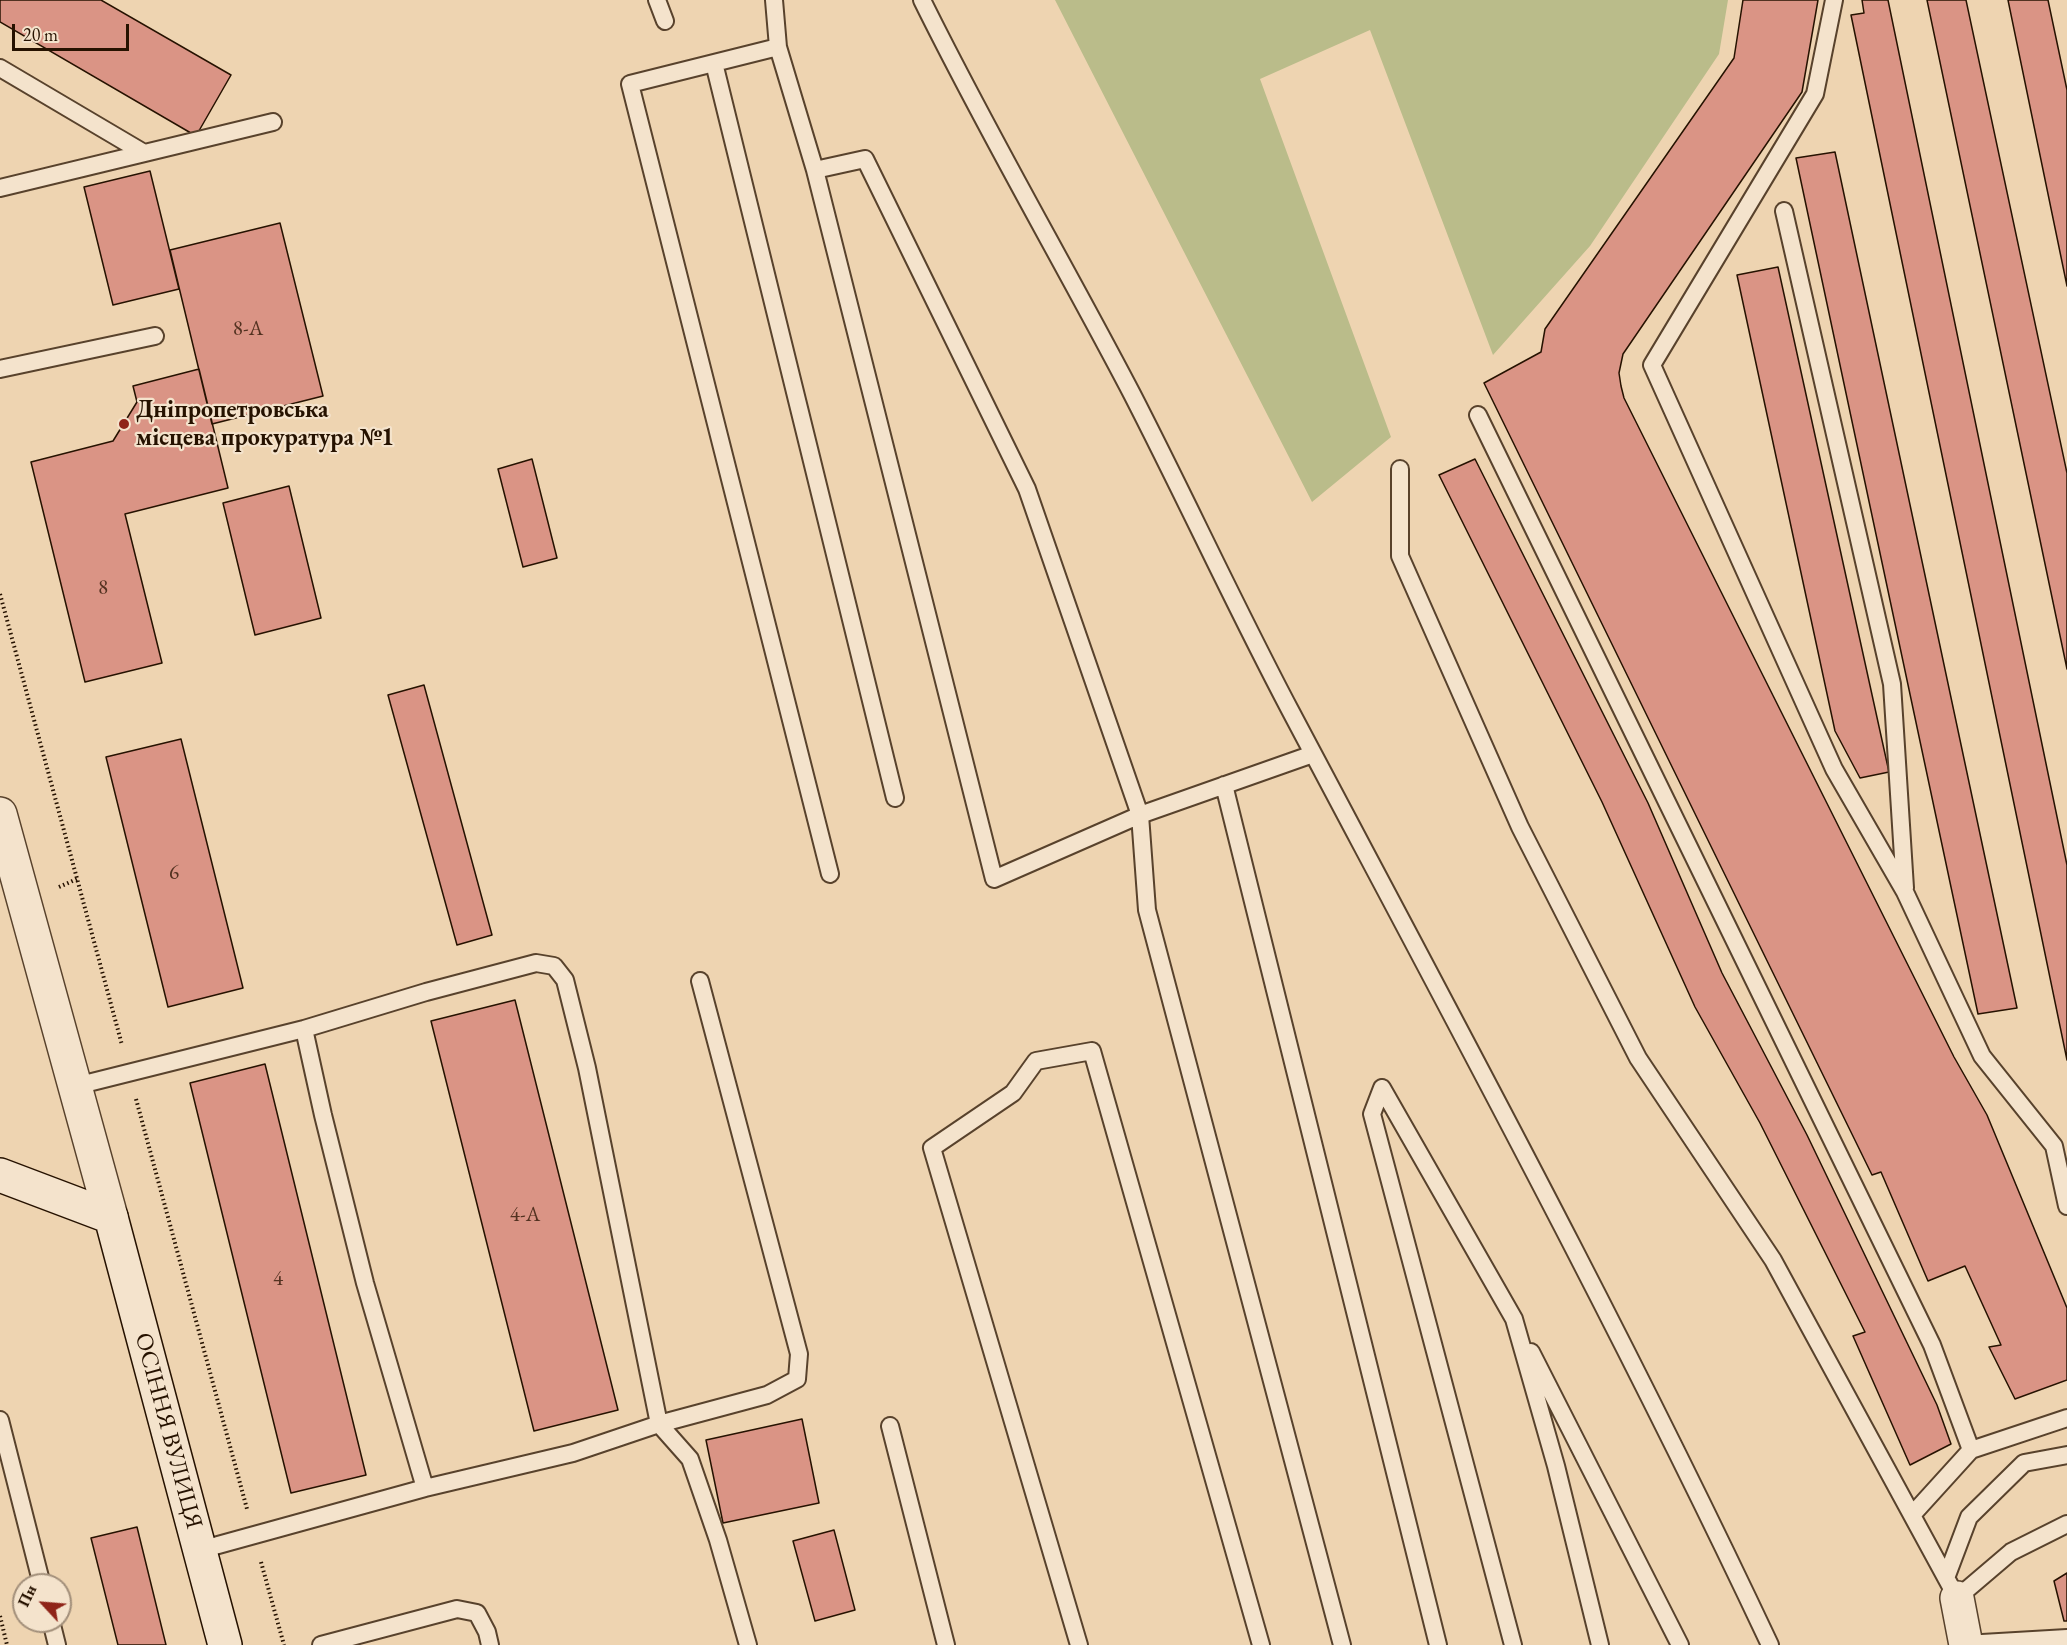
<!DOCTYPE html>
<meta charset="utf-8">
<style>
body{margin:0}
#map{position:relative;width:2067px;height:1645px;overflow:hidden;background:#eed4b1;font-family:"EB Garamond",serif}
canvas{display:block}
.north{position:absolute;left:12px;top:1573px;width:60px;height:60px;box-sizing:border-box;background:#f4e3cc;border:2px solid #a28f7a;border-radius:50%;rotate:296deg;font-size:16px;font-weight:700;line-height:24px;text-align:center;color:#261200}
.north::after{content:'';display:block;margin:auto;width:21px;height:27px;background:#8f2418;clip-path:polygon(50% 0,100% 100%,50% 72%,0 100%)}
.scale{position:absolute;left:12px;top:24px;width:117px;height:27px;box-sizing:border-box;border:3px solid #261200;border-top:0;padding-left:8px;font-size:18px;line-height:21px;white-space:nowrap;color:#261200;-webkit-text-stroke:4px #f4e3cc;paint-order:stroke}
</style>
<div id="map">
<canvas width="2067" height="1645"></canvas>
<div class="north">Пн</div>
<div class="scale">20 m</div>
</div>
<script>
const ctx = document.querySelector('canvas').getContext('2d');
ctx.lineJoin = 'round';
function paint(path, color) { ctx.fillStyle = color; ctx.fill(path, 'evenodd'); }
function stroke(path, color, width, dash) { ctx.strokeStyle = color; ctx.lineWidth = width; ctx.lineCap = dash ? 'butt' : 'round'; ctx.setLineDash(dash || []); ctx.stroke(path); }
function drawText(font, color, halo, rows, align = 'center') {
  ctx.font = font + ' "EB Garamond",serif'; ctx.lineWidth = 4.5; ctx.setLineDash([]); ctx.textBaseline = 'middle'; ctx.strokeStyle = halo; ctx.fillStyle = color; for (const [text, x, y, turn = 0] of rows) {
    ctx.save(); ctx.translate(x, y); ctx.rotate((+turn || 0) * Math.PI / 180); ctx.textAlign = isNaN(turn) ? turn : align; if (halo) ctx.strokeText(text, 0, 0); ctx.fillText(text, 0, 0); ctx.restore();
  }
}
paint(new Path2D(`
 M1055,0H1728L1719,54L1590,246L1493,355L1370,30L1260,79L1391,437L1312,502Z`), '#babc8a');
const building = new Path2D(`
 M0,0H101L231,75L196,136L0,22Z
 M1743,0H1818L1802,92L1623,354L1619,373L1621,386L1624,398L1954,1057L1987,1115L2067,1308V1380L2015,1399L1989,1347L2001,1345L1965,1266L1928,1281L1881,1172L1872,1175L1484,383L1541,352L1545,329L1734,58Z
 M1862,0H1888L2067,865V1060L1851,15L1864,13Z
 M1927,0H1966L2067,473V669Z
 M2008,0H2048L2067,90V286Z
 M1835,152L2017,1008L1978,1014L1796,158Z
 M150,171L179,289L113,305L84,187Z
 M280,223L323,396L212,424L170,250Z
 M1778,267L1889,772L1860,778L1835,731L1737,275Z
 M199,369L228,488L125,514L162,663L85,682L31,462L113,441L137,402L133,386Z
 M532,459L557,558L523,567L498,469Z
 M1475,459L1648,803L1722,973L1807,1135L1937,1405L1951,1444L1910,1465L1853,1336L1865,1332L1760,1123L1695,1007L1602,802L1439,475Z
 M289,486L321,618L255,635L223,503Z
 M424,685L492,935L457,945L388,695Z
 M181,739L243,988L168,1007L106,757Z
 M515,1000L618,1410L534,1431L431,1021Z
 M265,1064L366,1475L291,1493L190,1083Z
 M802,1419L819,1503L723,1523L706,1440Z
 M137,1527L166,1645H118L91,1538Z
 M834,1530L855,1610L815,1621L793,1541Z
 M2067,1573V1621H2064L2054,1581Z`);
paint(building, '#da9485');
stroke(building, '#261200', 1.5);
const lane = new Path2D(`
 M657,0L665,21
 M774,0L778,47L815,170L994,879L1140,815L1313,754
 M922,0C988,134 1063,262 1132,394C1186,499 1235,606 1290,710C1454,1020 1621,1328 1770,1645
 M1834,0L1815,94L1652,365L1834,769L1905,892L1982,1056L2054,1146L2067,1206
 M778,47L630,84L830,874
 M714,63L895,798
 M0,68L144,153
 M815,170L865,159L1027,489L1140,815L1147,910L1342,1645
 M0,188L273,122
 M1784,211L1892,684L1905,888
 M0,369L155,336
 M1478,415L1932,1345L1971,1450L1912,1515
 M1400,469V556L1520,827L1638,1058L1773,1260L1957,1598L2011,1552L2067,1524
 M1224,785L1438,1645
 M76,1086L304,1029L426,992L536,963L554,966L565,980L587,1068L659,1424L690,1459L718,1540L748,1645
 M1382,1088L1514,1319L1556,1466L1600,1645
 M1382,1088L1372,1114L1513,1645
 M1531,1352L1680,1645
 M0,1420L42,1585
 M890,1426L946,1645
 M1971,1450L2067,1418
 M425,1488L573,1453L659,1424L767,1395L797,1379L799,1354L700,981
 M200,1550L425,1488L365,1283L323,1115L304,1029
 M1946,1578L1969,1517L2024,1463L2067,1455
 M51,1621L57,1645
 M1965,1644L2067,1638
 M321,1645L457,1609L477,1613L487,1632L490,1645
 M1079,1645L932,1148L1013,1093L1036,1061L1092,1051L1261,1645`);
const street = new Path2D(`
 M0,814L111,1217
 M1957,1598L1966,1645`);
const secondary = new Path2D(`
 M0,1175L111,1217L225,1645`);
stroke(lane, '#58422c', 20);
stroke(street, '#58422c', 36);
stroke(secondary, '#261200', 36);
stroke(new Path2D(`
 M0,594L122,1045
 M59,887L77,879
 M136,1099L247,1509
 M261,1562L284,1645
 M0,1616L7,1645`), '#261200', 4, [1.5, 3]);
stroke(lane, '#f4e3cc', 16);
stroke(street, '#f4e3cc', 33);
stroke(secondary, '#f4e3cc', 33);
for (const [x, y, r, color] of [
 [124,424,6,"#8f2418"]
]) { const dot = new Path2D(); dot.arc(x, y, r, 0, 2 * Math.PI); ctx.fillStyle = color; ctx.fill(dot); stroke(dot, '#f4e3cc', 2); }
drawText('21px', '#533221', null, [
 ["8-А",248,329],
 ["8",103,588],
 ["6",174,873],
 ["4-А",525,1215],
 ["4",278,1279]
]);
drawText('bold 24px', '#261200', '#f4e3cc', [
 ["Дніпропетровська",136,410],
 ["місцева прокуратура №1",136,438]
], 'left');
drawText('24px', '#261200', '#f4e3cc', [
 ["ОСІННЯ ВУЛИЦЯ",168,1431,75]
]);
</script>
